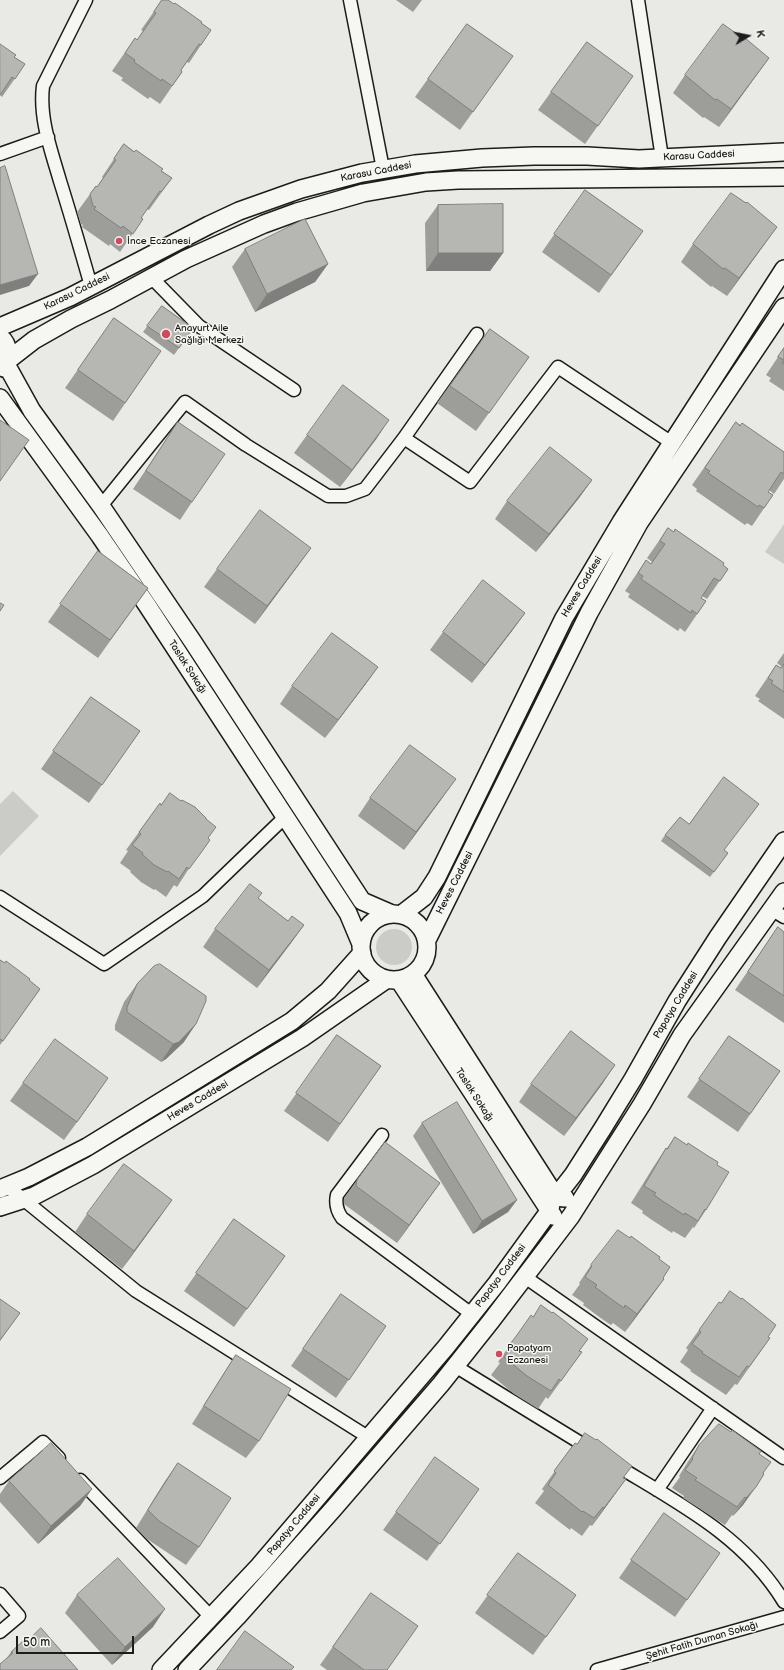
<!DOCTYPE html>
<meta charset="utf-8">
<style>
body{margin:0}
#map{position:relative;width:784px;height:1670px;overflow:hidden;background:#e9e9e5;font-family:"Balsamiq Sans",sans-serif}
canvas{display:block}
.north{position:absolute;left:728px;top:16px;width:40px;height:40px;-webkit-text-stroke:3px #f6f6f2;paint-order:stroke;rotate:80deg;font-size:11px;font-weight:700;line-height:16px;text-align:center;color:#1c1c1c}
.north::after{content:'';display:block;margin:auto;width:14px;height:18px;background:#1c1c1c;clip-path:polygon(50% 0,100% 100%,50% 72%,0 100%)}
.scale{position:absolute;left:16px;top:1636px;width:118px;height:18px;box-sizing:border-box;border:2px solid #1c1c1c;border-top:0;padding-left:5px;font-size:12px;line-height:14px;white-space:nowrap;color:#1c1c1c;-webkit-text-stroke:3px #f6f6f2;paint-order:stroke}
</style>
<div id="map">
<canvas width="784" height="1670"></canvas>
<div class="north">K</div>
<div class="scale">50 m</div>
</div>
<script>
const ctx = document.querySelector('canvas').getContext('2d');
ctx.lineJoin = 'round';
function paint(path, color) { ctx.fillStyle = color; ctx.fill(path, 'evenodd'); }
function stroke(path, color, width, dash) { ctx.strokeStyle = color; ctx.lineWidth = width; ctx.lineCap = dash ? 'butt' : 'round'; ctx.setLineDash(dash || []); ctx.stroke(path); }
function drawText(font, color, halo, rows, align = 'center') {
  ctx.font = font + ' "Balsamiq Sans",sans-serif'; ctx.lineWidth = 3; ctx.setLineDash([]); ctx.textBaseline = 'middle'; ctx.strokeStyle = halo; ctx.fillStyle = color; for (const [text, x, y, turn = 0] of rows) {
    ctx.save(); ctx.translate(x, y); ctx.rotate((+turn || 0) * Math.PI / 180); ctx.textAlign = isNaN(turn) ? turn : align; if (halo) ctx.strokeText(text, 0, 0); ctx.fillText(text, 0, 0); ctx.restore();
  }
}
paint(new Path2D(`
 M784,524V564L765,552Z
 M13,791L39,816L0,856V804Z
 M376 947a18 18 0 1 1 36 0a18 18 0 1 1-36 0Z`), '#cbcbc7');
const street = new Path2D(`
 M86,0L43,86C39,118 51,150 60,181C71,216 81,251 91,286
 M350,0L383,169
 M638,0L662,158
 M0,154L48,137
 M151,277L199,326L294,390
 M404,438L470,482L558,367L672,443
 M101,506L185,402L246,445L328,496H346L365,489L404,438L477,334
 M0,897L104,964L203,896L285,817
 M771,909L784,917
 M382,1135L337,1195C335,1204 337,1211 342,1218L473,1315
 M7,1186L136,1291L368,1437
 M525,1277L784,1458
 M455,1366L592,1450
 M614,1464C678,1503 744,1536 784,1602
 M0,1478L43,1442L59,1458
 M80,1480L212,1618
 M657,1490L713,1408
 M0,1594L19,1616L0,1632
 M597,1670L784,1617`);
const secondary = new Path2D(`
 M0,327L70,297L209,225L239,211L301,189L362,173L415,164L482,158L534,156H587L639,159L784,152
 M0,337C10,345 9,357 4,368
 M7,361L34,340L71,319L110,300L186,259L264,224L297,212L363,193L426,182L458,180L784,177
 M6,364L32,411L101,506L193,642L362,901L392,914
 M0,398L100,536L147,605L348,913L361,944
 M361 947a33 33 0 1 1 66 0a33 33 0 1 1-66 0Z
 M402,914L424,897L437,877L564,618L621,522L784,269
 M427,940L589,613L639,523L784,307
 M413,974L556,1197L565,1198
 M399,980L553,1216
 M0,1189L29,1177L87,1147L292,1021L328,991L362,953
 M0,1207L34,1196L93,1165L302,1038L387,979
 M161,1670L259,1566L446,1347L497,1283L550,1210L551,1203L573,1175L603,1128L633,1079L677,1001L718,937L784,841
 M187,1670L237,1617L334,1508L441,1384L491,1321L571,1216L642,1104L682,1035L784,892`);
stroke(street, '#1c1c1c', 15);
stroke(secondary, '#1c1c1c', 20);
stroke(street, '#f6f6f2', 12);
stroke(secondary, '#f6f6f2', 17);
paint(new Path2D(`
 M162,0L201,23L211,30L189,63L187,62L181,70L182,72L160,104L150,97L148,99L121,80L123,78L112,71L135,38L137,40L143,31L141,30Z
 M396,0H422L413,12Z
 M467,24L513,56L460,130L415,97Z
 M587,42L633,76L585,144L538,110Z
 M14,57L25,64L2,97L0,95Z
 M769,58L719,127L704,117L703,118L673,93L685,75Z
 M124,144L172,178L149,210L147,209L141,218L143,219L120,252L110,244L109,246L82,227L83,225L81,224L77,212L96,186L97,187L103,178L102,177Z
 M585,190L643,231L599,293L542,252Z
 M438,205L503,253L490,271H426L425,223Z
 M777,227L727,296L712,286L711,287L681,262L693,244Z
 M245,249L328,264L315,282L255,312L232,267Z
 M162,306L193,328L174,355L143,332Z
 M114,318L161,351L113,421L65,388Z
 M490,329L529,357L476,431L437,403Z
 M784,348V391L769,381L771,378L766,375Z
 M178,422L192,502L180,520L133,489Z
 M736,422L784,452V479L774,494L769,490L768,492L773,495L752,526L747,523L745,525L696,491L697,489L692,485Z
 M307,435L377,438L340,487L294,453Z
 M592,480L579,498L536,552L495,519L507,501Z
 M668,528L728,569L707,599L702,596L701,598L706,601L685,632L680,628L678,631L628,597L630,594L625,591L646,560L651,564L652,562L647,558Z
 M311,548L255,624L204,587L217,569Z
 M98,551L148,588L98,658L48,622Z
 M525,613L512,631L472,683L430,650L443,632Z
 M784,653V719L758,701L760,699L755,696L776,665L781,668L782,667L777,663Z
 M378,667L365,685L325,738L280,704L292,686Z
 M91,697L140,731L89,803L41,769Z
 M443,797L404,850L358,816L370,798Z
 M181,801L206,819L208,838L190,867L177,887L174,885L166,897L155,889L154,890L141,882L130,872L131,871L120,863L128,851L126,850L139,832L161,805Z
 M665,835L724,851L728,853L710,877L661,841Z
 M258,898L288,921L304,925L291,943L257,988L203,947L215,929Z
 M778,927L784,932V1023L735,990Z
 M0,960L40,989L0,1045Z
 M137,984L184,1042L166,1059L161,1062L115,1030V1025L124,1002Z
 M337,1035L381,1066L328,1142L284,1111Z
 M729,1036L780,1071L738,1132L687,1097Z
 M23,1083L96,1096L64,1140L10,1101Z
 M603,1083L564,1136L519,1102L531,1084Z
 M422,1123L517,1200L508,1212L473,1234L413,1136Z
 M675,1137L717,1165L706,1210L694,1228L693,1227L685,1238L673,1231L672,1233L652,1220L642,1213L643,1211L631,1203L654,1166L666,1148H667Z
 M357,1180L440,1183L397,1243L344,1204V1198Z
 M87,1214L160,1217L122,1269L75,1232Z
 M234,1219L285,1256L234,1327L184,1291Z
 M659,1259L663,1278L664,1279L651,1297L625,1332L613,1323L611,1325L602,1319L583,1305L584,1303L572,1295L580,1284L579,1283L591,1265Z
 M341,1294L386,1326L336,1398L291,1366Z
 M699,1330L768,1337L770,1338L737,1385L735,1384L726,1395L690,1371L691,1370L680,1362L688,1350L686,1348Z
 M517,1335L580,1351L582,1352L548,1399L546,1397L538,1409L514,1394L491,1375L500,1363L498,1362Z
 M236,1355L259,1441L246,1458L192,1424L224,1373Z
 M731,1432L759,1454L763,1473L743,1505L733,1516L732,1515L725,1525L683,1498L684,1496L672,1488L680,1477L679,1476L687,1463L699,1445Z
 M575,1443L626,1479L592,1526L590,1525L582,1536L571,1528L570,1530L535,1503L544,1491L542,1489Z
 M178,1463L199,1547L186,1565L147,1539L136,1528L165,1481Z
 M9,1481L92,1489L80,1506L38,1544L0,1502V1494Z
 M466,1507L427,1561L383,1530L396,1512Z
 M664,1513L720,1553L675,1617L619,1578Z
 M518,1553L576,1595L533,1655L475,1613Z
 M371,1593L387,1670H327L320,1665Z
 M77,1595L153,1627L112,1665L65,1613Z
 M26,1642L6,1659L11,1652Z`), '#9d9d9a');
paint(new Path2D(`
 M769,58L756,76L719,127L731,109Z
 M777,227L764,245L727,296L739,278Z
 M438,253H503L490,271H426Z
 M328,264L315,282L255,312L267,294Z
 M38,274L29,286L0,295V285Z
 M389,420L377,438L340,487L352,470Z
 M592,480L579,498L536,552L549,534Z
 M311,548L298,566L255,624L267,606Z
 M525,613L512,631L472,683L485,665Z
 M378,667L365,685L325,738L338,720Z
 M456,779L443,797L404,850L416,832Z
 M304,925L291,943L257,988L269,970Z
 M196,1024L184,1042L166,1059L161,1062L173,1044Z
 M615,1065L603,1083L564,1136L576,1118Z
 M440,1183L427,1201L397,1243L409,1225Z
 M172,1200L160,1217L122,1269L134,1251Z
 M517,1200L508,1212L473,1234L482,1221Z
 M664,1279L651,1297L625,1332L637,1314Z
 M20,1313L7,1331L0,1341V1340Z
 M626,1479L613,1497L592,1526L604,1508Z
 M756,1487L743,1505L733,1516L746,1498Z
 M92,1489L80,1506L38,1544L51,1526Z
 M165,1609L153,1627L112,1665L125,1647Z`), '#7f7f7d');
const building = new Path2D(`
 M162,0H168L174,4L175,3L202,22L201,23L211,30L201,45L199,44L181,70L182,72L172,86L162,79L161,81L134,62L135,60L125,53L135,38L137,40L156,13L154,12Z
 M467,24L513,56L473,112L428,79Z
 M723,24L737,34L739,33L769,58L731,109L717,99L715,100L685,75Z
 M587,42L633,76L598,126L551,92Z
 M0,44L16,55L14,57L25,64L15,79L12,77L0,95Z
 M124,144L134,152L136,150L163,169L161,171L172,178L161,192L160,191L141,218L143,219L133,234L123,226L121,228L94,209L96,207L93,206L90,194L96,186L97,187L116,160L114,159Z
 M5,166L38,274L0,285V168Z
 M585,190L643,231L611,275L554,234Z
 M731,193L746,203L747,202L777,227L739,278L725,268L723,269L693,244Z
 M503,204V253H438V205Z
 M305,219L328,264L267,294L245,249Z
 M162,306L193,328L179,348L147,326Z
 M114,318L161,351L125,403L78,370Z
 M490,329L529,357L489,413L450,386Z
 M784,348V364L782,363L784,360L778,357Z
 M343,385L389,420L352,470L307,435Z
 M0,420L29,440L0,481Z
 M178,422L225,454L192,502L146,471Z
 M736,422L740,426L742,423L784,452V474L781,472L768,492L773,495L764,508L759,505L758,507L708,473L710,471L705,468Z
 M550,447L592,480L549,534L507,501Z
 M260,510L311,548L267,606L217,569Z
 M668,528L674,532L675,529L724,563L723,565L728,569L720,581L714,578L701,598L706,601L697,614L692,610L691,613L641,579L643,576L638,573L646,560L651,564L665,544L660,541Z
 M98,551L148,588L110,640L60,604Z
 M483,580L525,613L485,665L443,632Z
 M0,603L4,605L0,611Z
 M332,633L378,667L338,720L292,686Z
 M784,664V692L771,683L773,681L768,678L776,665L781,668Z
 M91,697L140,731L102,785L53,751Z
 M410,745L456,779L416,832L370,798Z
 M724,777L759,804L724,850L728,853L714,872L665,835L680,817L689,824Z
 M170,793L181,801L182,800L195,807L206,818V819L216,827L208,838L210,840L203,850L189,869L187,867L179,879L168,871L167,872L154,865L142,854L143,853L132,845L141,834L139,832L160,803L161,805Z
 M250,884L262,893L258,898L288,921L292,916L304,925L269,970L215,929Z
 M778,927L784,932V996L748,972Z
 M0,960L5,963L6,961L30,979L29,980L40,989L3,1041L0,1039Z
 M160,964L206,996V1001L196,1024L179,1042L173,1044L127,1012V1007L137,984L154,966Z
 M571,1031L615,1065L576,1118L531,1084Z
 M337,1035L381,1066L340,1124L296,1093Z
 M729,1036L780,1071L750,1114L699,1079Z
 M55,1039L108,1078L77,1122L23,1083Z
 M457,1102L517,1200L482,1221L422,1123Z
 M675,1137L687,1145L688,1143L708,1156L718,1162L717,1165L729,1172L706,1210L705,1209L698,1221L685,1213L684,1215L664,1202L654,1195L656,1193L644,1186L666,1148L667,1149Z
 M385,1142L440,1183L409,1225L356,1186L357,1180Z
 M124,1164L172,1200L134,1251L87,1214Z
 M234,1219L285,1256L247,1309L196,1273Z
 M618,1230L630,1238L631,1236L650,1250L660,1257L659,1259L670,1267L663,1278L664,1279L637,1314L625,1305L624,1308L614,1301L595,1287L597,1285L585,1277L592,1266L591,1265Z
 M730,1291L741,1299L742,1298L776,1325L768,1337L770,1338L749,1367L747,1366L739,1377L702,1353L703,1352L692,1344L701,1332L699,1330L719,1302L721,1303Z
 M341,1294L386,1326L349,1380L303,1349Z
 M0,1299L20,1313L0,1340Z
 M541,1305L552,1313L553,1312L588,1339L579,1351L582,1352L568,1371L561,1381L559,1379L551,1391L527,1376L504,1357L512,1346L510,1344L517,1335L531,1315L533,1317Z
 M236,1355L291,1389L259,1441L204,1406Z
 M719,1424L731,1432L732,1430L761,1451L759,1454L771,1462L763,1473L764,1474L756,1487L746,1498L745,1497L737,1507L695,1480L697,1478L685,1470L693,1459L692,1458L699,1445Z
 M585,1433L596,1440L597,1439L632,1466L623,1478L626,1479L604,1508L603,1507L594,1518L583,1511L582,1512L548,1485L556,1473L554,1471L568,1452L575,1443L577,1444Z
 M51,1443L92,1489L51,1526L9,1481Z
 M435,1457L479,1489L440,1544L396,1512Z
 M178,1463L231,1498L199,1547L159,1521L148,1510Z
 M664,1513L720,1553L687,1600L631,1560Z
 M518,1553L576,1595L546,1637L487,1595Z
 M118,1558L165,1609L125,1647L77,1595Z
 M371,1593L418,1626L387,1670H364L333,1647Z
 M41,1628L78,1670H0V1664L13,1653L11,1652L24,1640L26,1642Z
 M245,1631L294,1667L291,1670H217Z`);
paint(building, '#b6b6b3');
stroke(building, '#7f7f7d', 1);
for (const [x, y, r, color] of [
 [119,241,4,"#d1495b"],
 [166,334,5,"#d1495b"],
 [499,1354,4,"#d1495b"]
]) { const dot = new Path2D(); dot.arc(x, y, r, 0, 2 * Math.PI); ctx.fillStyle = color; ctx.fill(dot); stroke(dot, '#f6f6f2', 1.5); }
drawText('10px', '#1c1c1c', '#f6f6f2', [
 ["Karasu Caddesi",699,156,-3],
 ["Karasu Caddesi",376,172,-11],
 ["Karasu Caddesi",77,292,-26],
 ["Heves Caddesi",582,587,-59],
 ["Taslak Sokağı",187,667,57],
 ["Heves Caddesi",455,883,-63],
 ["Papatya Caddesi",676,1005,-59],
 ["Taslak Sokağı",474,1095,57],
 ["Heves Caddesi",198,1101,-31],
 ["Papatya Caddesi",501,1276,-53],
 ["Papatya Caddesi",294,1525,-50],
 ["Şehit Fatih Duman Sokağı",702,1641,-16]
]);
drawText('10px', '#1c1c1c', '#f6f6f2', [
 ["İnce Eczanesi",127,241],
 ["Anayurt Aile",175,328],
 ["Sağlığı Merkezi",175,340],
 ["Papatyam",507,1348],
 ["Eczanesi",507,1360]
], 'left');
</script>
